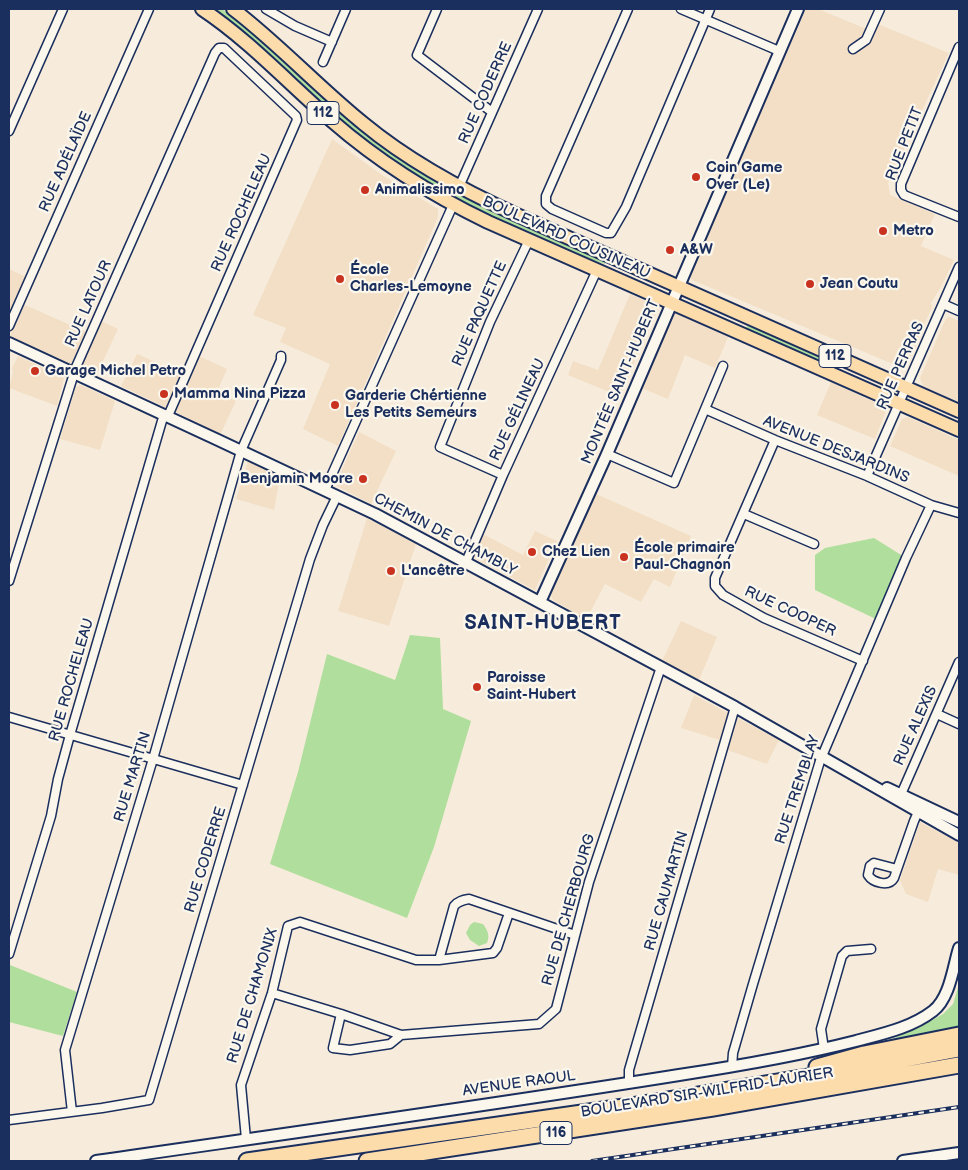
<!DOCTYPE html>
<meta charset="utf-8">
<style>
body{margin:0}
#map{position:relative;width:968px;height:1170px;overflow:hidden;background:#f7ecdb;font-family:"Balsamiq Sans",sans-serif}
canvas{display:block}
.frame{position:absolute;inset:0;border:10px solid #1b2f5e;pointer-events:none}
</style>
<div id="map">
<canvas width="968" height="1170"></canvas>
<div class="frame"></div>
</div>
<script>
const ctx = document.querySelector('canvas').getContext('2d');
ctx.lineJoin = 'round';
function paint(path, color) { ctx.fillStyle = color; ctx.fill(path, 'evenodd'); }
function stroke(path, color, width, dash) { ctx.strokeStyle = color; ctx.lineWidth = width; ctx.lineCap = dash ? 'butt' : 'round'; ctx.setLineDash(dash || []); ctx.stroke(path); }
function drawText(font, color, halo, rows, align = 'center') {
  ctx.font = font + ' "Balsamiq Sans",sans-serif'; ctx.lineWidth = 4.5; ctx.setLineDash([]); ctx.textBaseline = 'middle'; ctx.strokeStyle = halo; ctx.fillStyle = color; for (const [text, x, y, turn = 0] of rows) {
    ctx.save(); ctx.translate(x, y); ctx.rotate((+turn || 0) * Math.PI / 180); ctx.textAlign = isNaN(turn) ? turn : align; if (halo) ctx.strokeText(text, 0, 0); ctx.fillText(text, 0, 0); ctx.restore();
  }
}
paint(new Path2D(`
 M806,9H818L864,28L880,25L949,53L888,183L890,195L935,214L921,246L954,260L941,287L931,303L932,307L905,369L692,280L690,276Z
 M332,139L382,175L438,209V217L338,446L303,429L330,364L280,342L286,328L253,315Z
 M9,269L26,277L9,314Z
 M630,294L656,306L658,310L619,396L568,375L573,361L598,370Z
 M23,304L86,332L71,364L10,336Z
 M676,313L728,337L715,368L685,355L668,399L641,388L672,315Z
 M950,317L959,321V402L923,386L920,378L946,318Z
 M101,321L118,329L96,376L83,370L82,362Z
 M137,354L183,374L167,408L121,386Z
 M18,356L64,378L57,406L9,388L13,373L12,368Z
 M199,356L227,369L217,392L236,401L220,435L174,411Z
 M831,382L883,406L886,411L875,439L817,415Z
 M81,385L115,401L100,450L60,439L76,387Z
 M908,417L959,440V476L890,446L902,419Z
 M359,432L396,451L371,504L335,485Z
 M248,461L280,477L274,510L236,499Z
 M594,493L691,536L670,587L654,579L641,602L605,584L586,620L553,600L551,595Z
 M367,518L416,544L389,626L338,611Z
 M535,531L557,541L535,590L474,558L483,534L523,555Z
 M681,621L717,637L699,680L662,661Z
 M694,695L779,740L767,764L730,751L720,740L681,728Z
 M920,822L959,843V875L938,869L928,902L906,894L900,880Z`), '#f2dfc6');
paint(new Path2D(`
 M213,9H222L249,29L333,106L374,140L400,158L450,189L448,195L385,155L353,131L327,109L256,42Z
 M453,191L483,207L606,261L605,264L589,259L465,204L451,196Z
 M747,326L759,329L856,371L811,357L746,329Z
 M874,538L906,558L880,621L815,590V555L825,548Z
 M410,635L440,638L443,709L471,721L434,847L407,918L270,864L298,772L327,654L395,680Z
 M474,922L483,924C488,931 490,935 487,943L479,946L470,940L466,933L470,925Z
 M10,965L77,992L63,1036L9,1022Z
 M959,984V1029L883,1043L920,1027L943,1014L953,1004Z`), '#b0de9c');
const minor = new Path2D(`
 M266,9L295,26L332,42
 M437,9L417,55L492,112
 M628,9L546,196V204L552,209L606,233H611L626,207L710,9
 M681,9L779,51
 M959,47L901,184V190L904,195L959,217
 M853,49L866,40L880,9
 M323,62L346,9
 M9,131L63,9
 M459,187L538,9
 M943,304L959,311
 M9,326L149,9
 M705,409L775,440L867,476L931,505L959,513
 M775,440L715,578V586L723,595L764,618L863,661
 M607,454L674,483L723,366
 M503,475L440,447L490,322L529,240
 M867,476L959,267
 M325,490L453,205
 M744,514L814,544
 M466,562L503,475L597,270
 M9,581L76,367L215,53L219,48H224L296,116L297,120L168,416
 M937,714L959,724
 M9,717L243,785
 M899,799L959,662
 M897,869L874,863L870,866L868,875C873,883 889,887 894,878L914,821L918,812
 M9,954L51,816L58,779L70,735L164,414
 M439,960L454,906C458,901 463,900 469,899L575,935
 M272,993L341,1014L401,1035L539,1024L556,1009L589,882L661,667
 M341,1014L333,1048L350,1050L390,1044L401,1035
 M824,1049L821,1029L842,956L847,951L871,949
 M732,1067L733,1053L753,984L820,761L906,558L931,505
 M629,1083V1070L735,707
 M72,1112L65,1050L153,759L241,451L281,360V356
 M9,1120L102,1108L149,1100L310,559L323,525L337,496
 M246,1139L241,1085L272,993L288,926L300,922L416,960H439L493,953L497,948L509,913`);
const tertiary = new Path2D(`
 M9,343L218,440L375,514L735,707L959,835
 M540,602L607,454L798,9
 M887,788L959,822
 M96,1161C290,1133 485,1106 679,1075C738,1066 797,1056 856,1041C882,1034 911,1028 933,1011C950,998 953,967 959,948
 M903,1161L959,1153`);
const primary = new Path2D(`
 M202,9C250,41 288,83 332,121C379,162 432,195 488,222L959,430
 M233,9C279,44 318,87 364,124C410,162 462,190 517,215L959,411`);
const motorway = new Path2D(`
 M817,1067L864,1054L959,1035
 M247,1161L638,1105L832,1073L959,1049
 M367,1161L713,1108L959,1065`);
stroke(minor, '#1b2f5e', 11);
stroke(tertiary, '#1b2f5e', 14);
stroke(primary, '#1b2f5e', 16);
stroke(motorway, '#1b2f5e', 19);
stroke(minor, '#fbf7ec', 8);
stroke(tertiary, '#fbf7ec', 10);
stroke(primary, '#fddcac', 12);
stroke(motorway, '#fddcac', 15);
const rail = new Path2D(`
 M592,1161L959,1107`);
stroke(rail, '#1b2f5e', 4);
stroke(rail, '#fbf7ec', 2, [5.5]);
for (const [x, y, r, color] of [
 [696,177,5,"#c8321e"],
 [365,190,5,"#c8321e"],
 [883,231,5,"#c8321e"],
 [670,250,5,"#c8321e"],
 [340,279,5,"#c8321e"],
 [810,284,5,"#c8321e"],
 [35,371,5,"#c8321e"],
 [164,394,5,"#c8321e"],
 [335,405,5,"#c8321e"],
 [363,479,5,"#c8321e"],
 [532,552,5,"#c8321e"],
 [624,557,5,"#c8321e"],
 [391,571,5,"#c8321e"],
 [477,687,5,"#c8321e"]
]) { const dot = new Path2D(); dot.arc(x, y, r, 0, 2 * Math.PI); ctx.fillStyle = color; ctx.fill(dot); stroke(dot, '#fbf7ec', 2); }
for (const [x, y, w] of [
 [323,113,32],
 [835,356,32],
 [556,1133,32]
]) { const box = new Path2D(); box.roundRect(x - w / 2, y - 11.5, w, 23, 4); ctx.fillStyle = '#fbf7ec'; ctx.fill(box); stroke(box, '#1b2f5e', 1); }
drawText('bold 14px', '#1b2f5e', null, [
 ["112",323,113],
 ["112",835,356],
 ["116",556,1133]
]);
drawText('15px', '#1b2f5e', '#fbf7ec', [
 ["RUE CODERRE",486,93,-66],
 ["RUE PETIT",905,144,-69],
 ["RUE ADÉLAÏDE",66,162,-66],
 ["RUE ROCHELEAU",242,213,-66],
 ["BOULEVARD COUSINEAU",566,238,24],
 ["RUE LATOUR",89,304,-66],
 ["RUE PAQUETTE",480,314,-66],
 ["RUE PERRAS",901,366,-66],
 ["MONTÉE SAINT-HUBERT",621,382,-67],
 ["RUE GÉLINEAU",518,410,-65],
 ["AVENUE DESJARDINS",836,450,22],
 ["CHEMIN DE CHAMBLY",445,535,28],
 ["RUE COOPER",790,612,25],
 ["RUE ROCHELEAU",72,680,-74],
 ["RUE ALEXIS",916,726,-66],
 ["RUE MARTIN",133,777,-73],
 ["RUE TREMBLAY",798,790,-72],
 ["RUE CODERRE",206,860,-73],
 ["RUE CAUMARTIN",667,891,-74],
 ["RUE DE CHERBOURG",569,910,-74],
 ["RUE DE CHAMONIX",253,996,-73],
 ["AVENUE RAOUL",519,1084,-8],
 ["BOULEVARD SIR-WILFRID-LAURIER",707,1093,-9]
]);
drawText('bold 15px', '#1b2f5e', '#fbf7ec', [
 ["Coin Game",706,168],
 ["Over (Le)",706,185],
 ["Animalissimo",375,190],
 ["Metro",893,231],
 ["A&W",680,250],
 ["École",350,270],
 ["Charles-Lemoyne",350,287],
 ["Jean Coutu",820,284],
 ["Garage Michel Petro",45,371],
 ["Mamma Nina Pizza",174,394],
 ["Garderie Chértienne",345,396],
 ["Les Petits Semeurs",345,413],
 ["Benjamin Moore",353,479,"right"],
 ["École primaire",634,548],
 ["Paul-Chagnon",634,565],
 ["Chez Lien",542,552],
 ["L'ancêtre",401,571],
 ["Paroisse",487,678],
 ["Saint-Hubert",487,695]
], 'left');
ctx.letterSpacing = '1px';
drawText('bold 20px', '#1b2f5e', '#fbf7ec', [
 ["SAINT-HUBERT",543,624]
]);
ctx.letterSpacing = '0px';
</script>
